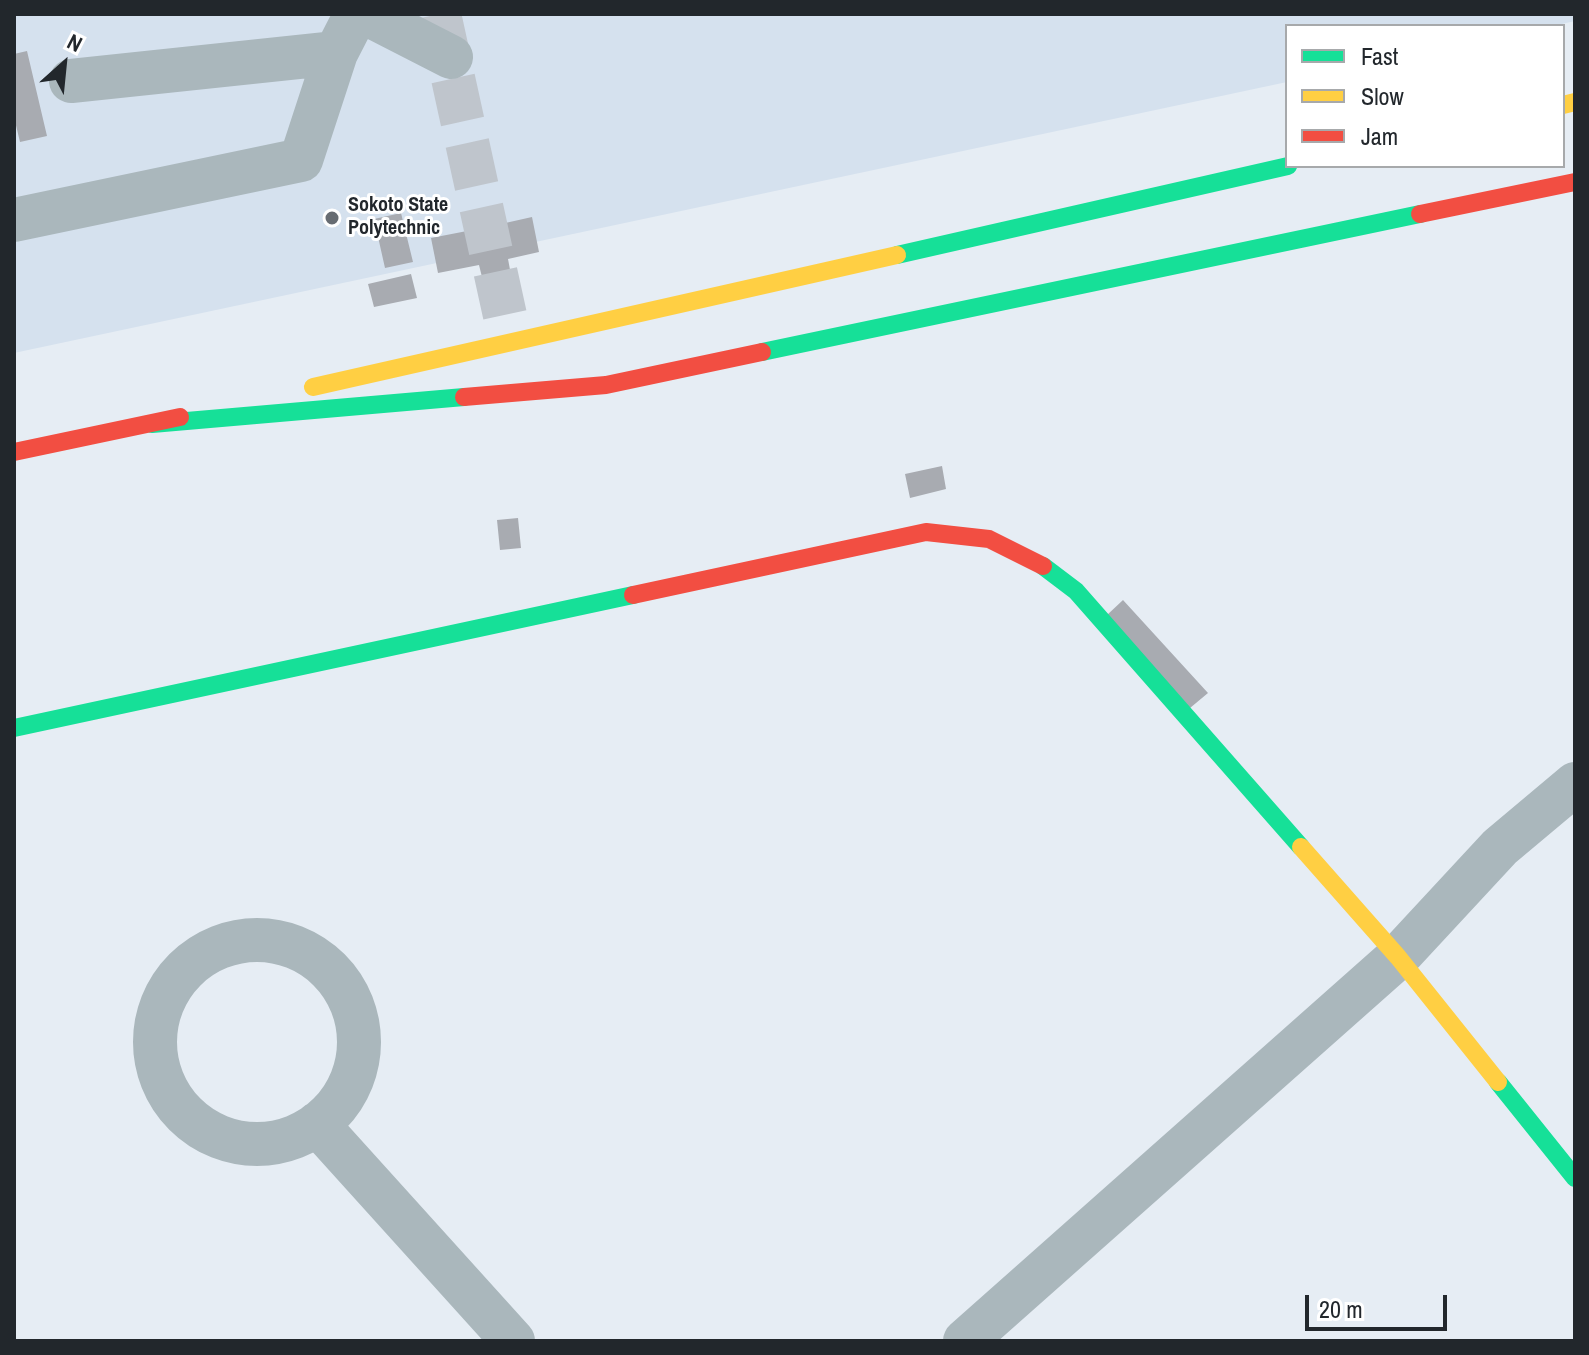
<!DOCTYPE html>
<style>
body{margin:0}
#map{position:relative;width:1589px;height:1355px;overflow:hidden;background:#e6edf4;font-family:"Archivo Narrow",sans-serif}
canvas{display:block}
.frame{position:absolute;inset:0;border:16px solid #22272c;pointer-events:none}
.legend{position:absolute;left:1285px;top:24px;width:280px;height:144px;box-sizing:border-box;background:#fff;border:2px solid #a7a9ab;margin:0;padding:10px 14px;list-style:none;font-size:24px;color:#22272c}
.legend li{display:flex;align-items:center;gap:16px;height:40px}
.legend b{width:40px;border:2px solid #a7a9ab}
.north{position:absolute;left:24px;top:24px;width:80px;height:80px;-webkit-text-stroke:6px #fff;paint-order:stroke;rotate:27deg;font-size:22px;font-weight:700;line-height:32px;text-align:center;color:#22272c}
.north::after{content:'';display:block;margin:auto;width:28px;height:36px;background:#22272c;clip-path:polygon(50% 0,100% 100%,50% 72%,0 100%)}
.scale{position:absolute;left:1305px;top:1295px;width:142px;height:36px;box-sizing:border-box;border:4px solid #22272c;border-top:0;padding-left:10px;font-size:24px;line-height:28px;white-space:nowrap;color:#22272c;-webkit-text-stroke:6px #fff;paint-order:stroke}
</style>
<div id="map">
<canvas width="1589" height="1355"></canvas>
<div class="frame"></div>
<ul class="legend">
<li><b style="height:10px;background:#16e098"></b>Fast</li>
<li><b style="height:10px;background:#ffcf43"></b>Slow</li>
<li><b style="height:10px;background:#f24e42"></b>Jam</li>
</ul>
<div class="north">N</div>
<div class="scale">20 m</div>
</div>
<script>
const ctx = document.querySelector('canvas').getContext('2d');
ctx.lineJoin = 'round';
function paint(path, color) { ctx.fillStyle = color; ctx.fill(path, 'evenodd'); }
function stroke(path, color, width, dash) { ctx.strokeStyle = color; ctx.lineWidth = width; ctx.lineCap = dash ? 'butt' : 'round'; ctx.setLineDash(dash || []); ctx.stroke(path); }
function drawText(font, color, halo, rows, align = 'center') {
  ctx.font = font + ' "Archivo Narrow",sans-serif'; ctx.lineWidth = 6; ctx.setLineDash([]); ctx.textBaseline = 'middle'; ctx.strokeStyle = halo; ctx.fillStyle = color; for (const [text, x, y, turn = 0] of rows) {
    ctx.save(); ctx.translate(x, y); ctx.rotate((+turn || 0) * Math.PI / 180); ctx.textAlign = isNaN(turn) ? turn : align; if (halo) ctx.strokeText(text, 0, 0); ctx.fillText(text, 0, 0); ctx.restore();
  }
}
paint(new Path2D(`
 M14,14H1575V21L1553,26H1287V82L14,353Z`), '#d5e1ee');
paint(new Path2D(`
 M27,51L47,136L20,142L14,117V54Z
 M489,211L492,226L532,217L539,252L508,259L511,275L483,281L479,265L438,273L431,238L467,231L464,216Z
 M401,213L413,262L385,268L374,219Z
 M411,274L417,298L374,307L368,284Z
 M942,466L946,489L910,498L905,474Z
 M518,518L521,548L500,550L497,520Z
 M1123,600L1208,693L1190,708L1106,616Z`), '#a8abb1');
stroke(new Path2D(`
 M439,14L511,343`), '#bfc5cc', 44, [44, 22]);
stroke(new Path2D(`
 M367,14L451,57
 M71,81L336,53L356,14
 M14,220L301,160L336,53
 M155 1042a102 102 0 1 1 204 0a102 102 0 1 1-204 0Z
 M317,1124L513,1341
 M965,1341L1398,957L1500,847L1575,784`), '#aab7bc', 44);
stroke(new Path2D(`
 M897,255L1288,166
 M762,352L1420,214
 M152,424L464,397
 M1043,566L1076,591L1301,847
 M14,728L633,595
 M1498,1082L1575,1178`), '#16e098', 18);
stroke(new Path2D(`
 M1563,105L1575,102
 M313,387L897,255
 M1301,847L1398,957L1498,1082`), '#ffcf43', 18);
stroke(new Path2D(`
 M1420,214L1575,182
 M464,397L606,385L762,352
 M14,452L180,417
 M633,595L926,532L989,539L1043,566`), '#f24e42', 18);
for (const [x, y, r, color] of [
 [332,218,8,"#676c72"]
]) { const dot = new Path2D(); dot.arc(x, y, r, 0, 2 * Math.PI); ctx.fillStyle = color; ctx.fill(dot); stroke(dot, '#fff', 3); }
drawText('bold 20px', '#22272c', '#fff', [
 ["Sokoto State",348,206],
 ["Polytechnic",348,229]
], 'left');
</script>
